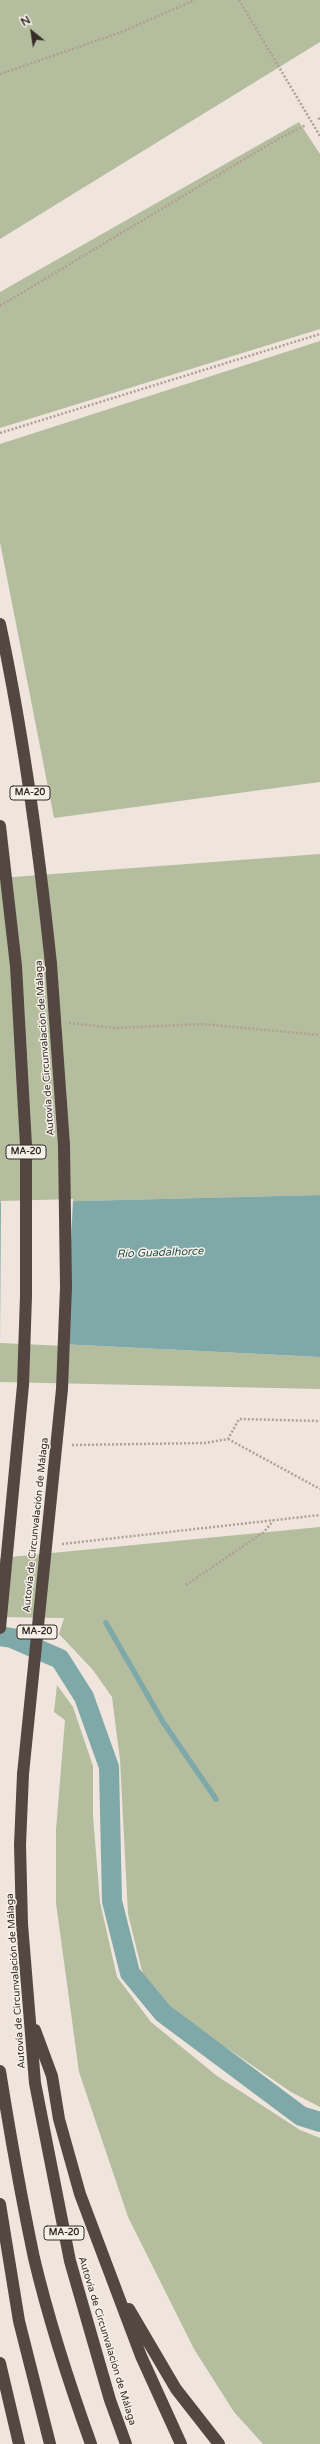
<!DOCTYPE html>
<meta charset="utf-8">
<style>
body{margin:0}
#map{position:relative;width:320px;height:2444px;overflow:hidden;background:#efe5dd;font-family:"Varela Round",sans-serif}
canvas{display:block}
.north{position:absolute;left:12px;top:12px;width:40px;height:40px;-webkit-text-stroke:3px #f7f0e8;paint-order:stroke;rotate:330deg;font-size:11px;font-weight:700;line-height:16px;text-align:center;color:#342c29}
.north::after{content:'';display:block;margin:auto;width:14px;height:18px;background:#342c29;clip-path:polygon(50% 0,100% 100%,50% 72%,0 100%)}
</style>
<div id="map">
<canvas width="320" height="2444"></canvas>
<div class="north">N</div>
</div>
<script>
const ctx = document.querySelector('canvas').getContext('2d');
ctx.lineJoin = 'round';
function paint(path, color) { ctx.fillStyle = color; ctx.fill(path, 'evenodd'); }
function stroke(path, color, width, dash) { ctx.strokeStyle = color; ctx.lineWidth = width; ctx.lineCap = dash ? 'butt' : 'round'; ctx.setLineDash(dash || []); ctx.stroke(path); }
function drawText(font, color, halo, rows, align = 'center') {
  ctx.font = font + ' "Varela Round",sans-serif'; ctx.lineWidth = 3; ctx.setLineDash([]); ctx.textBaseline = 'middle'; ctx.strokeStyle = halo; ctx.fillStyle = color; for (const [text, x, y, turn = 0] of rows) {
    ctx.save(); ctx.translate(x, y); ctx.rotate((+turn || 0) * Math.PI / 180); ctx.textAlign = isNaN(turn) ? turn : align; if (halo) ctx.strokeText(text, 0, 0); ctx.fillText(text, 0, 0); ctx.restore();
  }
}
paint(new Path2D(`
 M0,0H320V42L0,239Z
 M299,122L320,154V329L0,428V292Z
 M320,341V782L54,818L0,542V444Z
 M320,854V1195L0,1203V878Z
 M0,1341L320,1357V1389L0,1382Z
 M320,1527V2107L291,2092L189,2022L151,1991L142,1971L128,1914L120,1760L112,1697L93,1670L59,1634L64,1618L0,1617V1558Z
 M57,1685L73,1707L93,1766V1816L100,1902L117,1977L151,2022L217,2076L300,2130L320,2138V2444H263L234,2412L194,2349L128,2217L79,2072L56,1903V1830L65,1720L54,1712Z`), '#b4bd9e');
paint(new Path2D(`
 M320,1195V1357L0,1341V1203Z`), '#7fa9a9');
paint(new Path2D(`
 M73,1199L66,1346L0,1343L1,1201Z`), '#efe5dd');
stroke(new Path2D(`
 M106,1623L163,1722L216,1799`), '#7fa9a9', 5.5);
stroke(new Path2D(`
 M0,1636L12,1638L60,1659L84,1697L109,1767L112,1901L130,1973L163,2013L301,2116L320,2122`), '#7fa9a9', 20);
stroke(new Path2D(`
 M239,0L320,136
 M0,74L119,33L195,0
 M318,119L320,118
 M0,306L278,139L306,125
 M0,433L320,334
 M69,1023L115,1028L202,1024L320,1035
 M228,1439L320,1489
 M72,1445L205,1443L228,1439L239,1419L320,1421
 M62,1544L320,1515
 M186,1585L264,1532L273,1521`), '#b29f94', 2.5, [2, 2]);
stroke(new Path2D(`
 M0,624C24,736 39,850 51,964
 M23,1774L20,1845L22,1924L35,2083L70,2261L110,2400L126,2444
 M35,2030L52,2076L59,2119L80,2194L141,2356L181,2444
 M0,2071C10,2134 21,2196 34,2258C49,2321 69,2383 91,2444
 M0,2204L19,2321L50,2444
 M129,2309L176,2389L219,2444
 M0,2363L19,2444`), '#544641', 12);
stroke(new Path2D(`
 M0,826L16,966L26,1146V1296L23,1385L0,1628
 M23,1774L62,1389L66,1287L64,1145L51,964`), '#544641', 12);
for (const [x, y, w] of [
 [30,793,40],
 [26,1152,40],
 [37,1632,40],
 [64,2233,40]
]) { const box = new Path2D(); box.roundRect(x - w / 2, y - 7, w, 14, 3); ctx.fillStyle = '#f7f0e8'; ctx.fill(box); stroke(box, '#342c29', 1); }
drawText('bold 9px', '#342c29', null, [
 ["MA-20",30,793],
 ["MA-20",26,1152],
 ["MA-20",37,1632],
 ["MA-20",64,2233]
]);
drawText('10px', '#342c29', '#f7f0e8', [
 ["Autovía de Circunvalación de Málaga",45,1048,-94],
 ["Autovía de Circunvalación de Málaga",36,1525,-84],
 ["Autovía de Circunvalación de Málaga",16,1981,-94],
 ["Autovía de Circunvalación de Málaga",107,2341,73]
]);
drawText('italic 11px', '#235151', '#f7f0e8', [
 ["Río Guadalhorce",160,1253,-2]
]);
</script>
